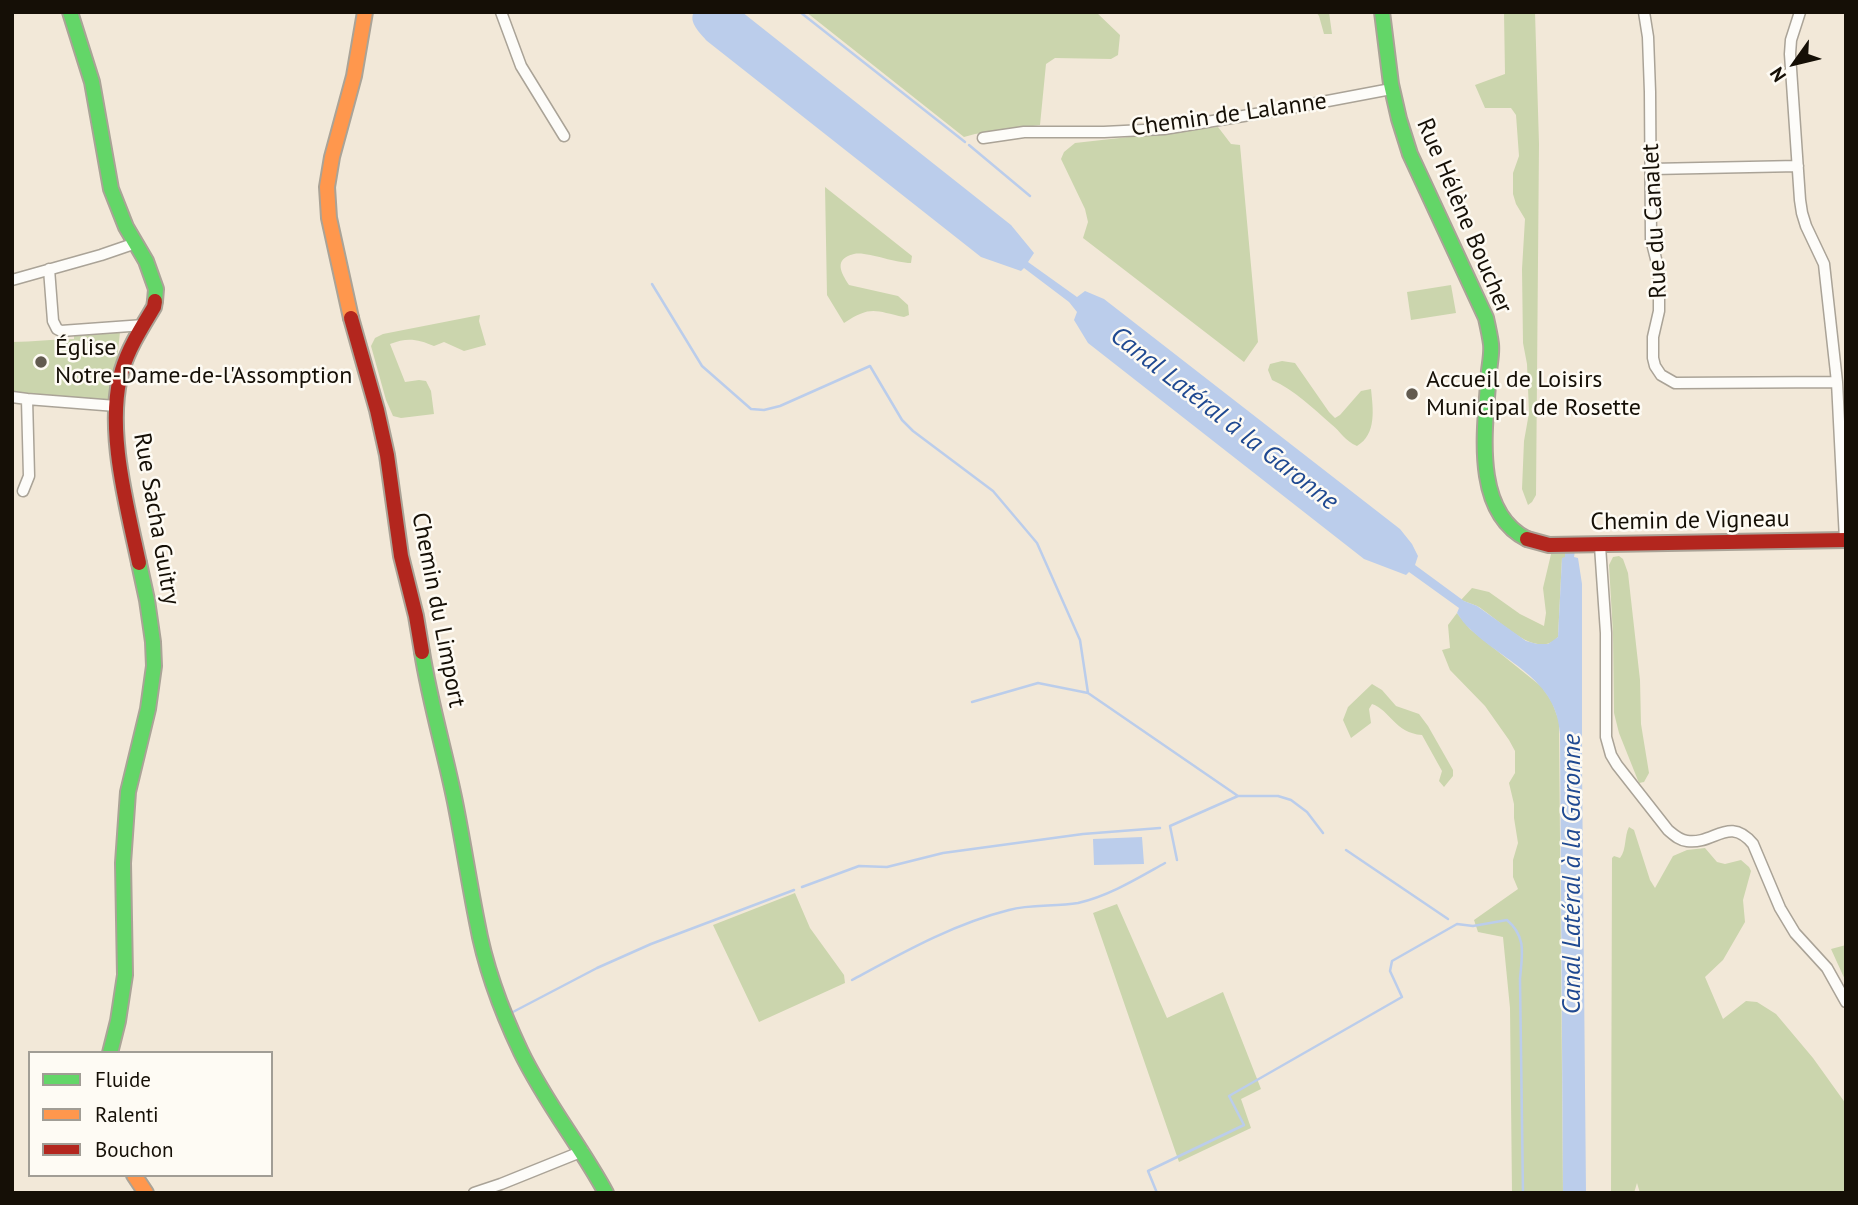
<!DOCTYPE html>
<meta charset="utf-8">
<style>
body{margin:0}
#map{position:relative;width:1858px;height:1205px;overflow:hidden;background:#f2e8d8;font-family:"PT Sans",sans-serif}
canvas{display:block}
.frame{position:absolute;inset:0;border:14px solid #150f06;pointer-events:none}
.legend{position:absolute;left:28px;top:1051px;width:245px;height:126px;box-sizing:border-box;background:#fefbf4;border:2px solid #a19d95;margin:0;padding:9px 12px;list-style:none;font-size:21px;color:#150f06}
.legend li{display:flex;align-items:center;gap:14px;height:35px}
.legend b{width:35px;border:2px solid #a19d95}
.north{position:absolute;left:1760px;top:28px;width:70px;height:70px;-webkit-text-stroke:5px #fefbf4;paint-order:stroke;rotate:236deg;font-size:19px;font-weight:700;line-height:28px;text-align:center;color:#150f06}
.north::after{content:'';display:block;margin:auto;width:24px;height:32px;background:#150f06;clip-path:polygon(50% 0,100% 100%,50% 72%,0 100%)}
</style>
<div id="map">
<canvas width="1858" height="1205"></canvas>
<div class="frame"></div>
<ul class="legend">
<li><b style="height:9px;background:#63d668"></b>Fluide</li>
<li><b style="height:9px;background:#ff974d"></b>Ralenti</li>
<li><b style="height:9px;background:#b3261e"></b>Bouchon</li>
</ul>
<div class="north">N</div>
</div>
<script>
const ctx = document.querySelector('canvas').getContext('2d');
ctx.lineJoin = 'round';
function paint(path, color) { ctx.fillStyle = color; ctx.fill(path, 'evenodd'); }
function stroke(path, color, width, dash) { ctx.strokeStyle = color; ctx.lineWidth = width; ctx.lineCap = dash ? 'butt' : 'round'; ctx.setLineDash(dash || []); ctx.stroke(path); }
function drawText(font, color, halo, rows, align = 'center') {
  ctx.font = font + ' "PT Sans",sans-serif'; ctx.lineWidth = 5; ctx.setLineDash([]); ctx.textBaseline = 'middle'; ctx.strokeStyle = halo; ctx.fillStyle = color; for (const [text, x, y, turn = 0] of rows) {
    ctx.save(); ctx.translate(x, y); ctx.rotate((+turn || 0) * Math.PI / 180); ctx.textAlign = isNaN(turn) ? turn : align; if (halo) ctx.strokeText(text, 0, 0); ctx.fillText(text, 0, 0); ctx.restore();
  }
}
paint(new Path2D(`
 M806,12H1096L1120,35L1118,55L1111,59L1055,58L1046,64L1040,125L975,134L964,137Z
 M1316,12H1329L1332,34H1324L1319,16Z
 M1504,12H1535L1539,144L1536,495L1532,502L1528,505L1522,489L1524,441L1529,413L1527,364L1523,343L1522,269L1525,219L1516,204L1513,194V173L1519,156L1516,115L1511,108H1485L1475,85L1505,74Z
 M1218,127L1231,144L1240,145L1258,342L1244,362L1083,238L1088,222L1085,209L1061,159L1064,152L1075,143Z
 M825,187L912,256L911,263C894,263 866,251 854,254C833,259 841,273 849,285L898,296L908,305L909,315L904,317C875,311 871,305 844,323L827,295Z
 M1451,285L1456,313L1411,320L1407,292Z
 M480,315L479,321L486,345L464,351L444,342L434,346C418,339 407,337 390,344L405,382L419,380L426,381L431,391L434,414L401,418L393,416L386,400L371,346L375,338L383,334Z
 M120,332L113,399L106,403L12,394V342C34,342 52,339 74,339V334Z
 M1282,361L1295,363L1329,412L1335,418L1340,415L1361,391L1371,389C1373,409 1377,434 1357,446C1345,441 1341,432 1331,424C1313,408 1294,390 1272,380L1268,370L1270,364Z
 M1552,550L1565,551V558H1562L1558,637C1536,662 1497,617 1477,606C1472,604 1466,602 1461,600L1472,588L1489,592L1520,614L1544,626L1546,613L1543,588Z
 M1619,556L1623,559L1628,573L1640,680L1641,724L1649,773L1644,782L1639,783L1619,733L1614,713L1613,634L1609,565L1613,557Z
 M1457,613L1470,629L1542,687L1552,702L1559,721L1563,1193H1512L1510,1008L1503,937L1478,932L1474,920L1518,889L1513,877V860L1518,843L1514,818V804L1509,783L1515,773V751L1509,740L1485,706L1450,670L1442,650L1450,648L1448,625Z
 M1372,684L1382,690L1396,706L1419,714L1428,726L1453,770V776L1444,787L1439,781L1442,771L1422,735C1395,733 1390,710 1372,704L1369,709L1371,723L1351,738L1343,720L1348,707Z
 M1629,827L1634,830L1650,880L1655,888L1673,856L1687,850L1705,848L1717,862L1725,864L1741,860L1749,867L1751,871L1743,900L1745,922L1723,960L1705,977L1723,1019L1746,1001L1757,1002L1776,1014L1813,1058L1846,1104V1193H1640L1637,1183L1634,1193H1611L1612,858L1614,856L1620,858C1627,849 1624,836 1629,827Z
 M795,893L810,928L844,975L845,983L759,1022L713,925Z
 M1117,904L1167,1018L1223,992L1261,1089L1241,1099L1251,1128L1179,1162L1093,913Z
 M1846,945V982L1831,949Z`), '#cbd5ad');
paint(new Path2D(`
 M694,12H742L1011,225L1034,253L1028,262L1077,297L1085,291L1104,299L1400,529L1412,544L1418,556L1415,565L1464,601L1477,606L1526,641L1537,644H1548L1558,637L1562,558L1565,557V551H1575L1574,557L1578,558L1582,584V765L1586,1193H1563L1560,734C1557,679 1506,663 1471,630C1465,625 1461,619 1457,613L1459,608L1409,572L1406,575L1364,559L1088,343L1074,320L1077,312L1069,302L1024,268L1021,271L981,257L707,41C700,33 688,22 694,12Z
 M1142,837L1144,864L1094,865L1093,839Z`), '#bbcdeb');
stroke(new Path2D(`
 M800,12L965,142
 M969,145L1030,196
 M652,284L702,366L751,409L764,410L780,406L870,366L902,420L913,431L993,491L1037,543L1080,640L1088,693L1238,796H1278L1291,800L1307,812L1323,833
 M972,702L1038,683L1088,693
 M1346,850L1448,919
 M1177,860L1170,826L1238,796
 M802,887L859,866L887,867L943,853L1083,834L1160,828
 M852,980C902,953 953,924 1009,910C1031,904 1055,907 1078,903C1109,896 1138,878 1165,863
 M511,1013L597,968L651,944L794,890
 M1157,1193L1148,1171L1244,1125L1229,1096L1402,997L1390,971L1392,961L1457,924L1473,926L1507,920C1527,937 1522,955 1520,979L1523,1193`), '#bbcdeb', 2.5);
const street = new Path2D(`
 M501,12L521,66L564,136
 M1644,12L1648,37L1650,92L1651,239L1659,271V311L1653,337V358L1655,366L1661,375L1675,383L1837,382
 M1800,12L1791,40L1790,54L1800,200L1802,213L1806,226L1824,264L1837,382L1845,540
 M983,138L1024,132H1104L1164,129L1280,110L1391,89
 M1652,169L1798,166
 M49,269L53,321L57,329L61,331L144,325
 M12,280L101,255L136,243
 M12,397L27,399
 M23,491L29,476L27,399L116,406
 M1600,546L1606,633V737L1611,755L1617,765L1668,830C1674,835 1679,840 1687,841C1714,845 1729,815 1753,844L1780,908L1795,933L1827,968L1846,1002
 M474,1193L501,1184L583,1151`);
const fast = new Path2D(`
 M70,12L92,82L111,189L126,227L146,261L156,289L155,301
 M1382,12L1391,84L1399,119L1410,154L1486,318C1488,327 1490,336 1491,344C1492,353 1490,362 1489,371C1486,423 1470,510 1527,539
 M422,652C430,703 445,752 455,802C463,842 469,882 477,922C485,967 502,1012 521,1052C545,1102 580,1145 606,1193
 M110,1053L118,1021L125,975L123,863L128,792L148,709L154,666L153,642L147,600L139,563`);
const slow = new Path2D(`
 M351,318L329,218L327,187L332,157L354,76L365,12
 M134,1175L146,1193`);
const jam = new Path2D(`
 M351,318L377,410L387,455L401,556L416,616L422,652
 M1527,539L1549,545L1846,540
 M139,563C127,506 105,427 122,370C129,347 142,327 154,307L155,301`);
stroke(street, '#aaa397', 13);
stroke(fast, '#aaa397', 18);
stroke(slow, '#aaa397', 18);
stroke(jam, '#aaa397', 18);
stroke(street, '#fdfcf9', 10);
stroke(fast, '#63d668', 14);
stroke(slow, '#ff974d', 14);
stroke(jam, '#b3261e', 14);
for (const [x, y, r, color] of [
 [41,362,7,"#625b50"],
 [1412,394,7,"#625b50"]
]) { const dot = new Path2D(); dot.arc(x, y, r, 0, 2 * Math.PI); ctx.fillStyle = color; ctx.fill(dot); stroke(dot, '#fefbf4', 2.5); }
drawText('24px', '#150f06', '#fefbf4', [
 ["Chemin de Lalanne",1229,115,-8],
 ["Rue Hélène Boucher",1464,216,67],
 ["Rue du Canalet",1655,221,-93],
 ["Rue Sacha Guitry",156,519,80],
 ["Chemin de Vigneau",1690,521,-1],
 ["Chemin du Limport",438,610,79]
]);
drawText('24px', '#150f06', '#fefbf4', [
 ["Église",55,348],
 ["Notre-Dame-de-l'Assomption",55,376],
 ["Accueil de Loisirs",1426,380],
 ["Municipal de Rosette",1426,408]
], 'left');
drawText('italic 26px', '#1f4991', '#fefbf4', [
 ["Canal Latéral à la Garonne",1224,419,38],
 ["Canal Latéral à la Garonne",1573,874,-90]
]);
</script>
